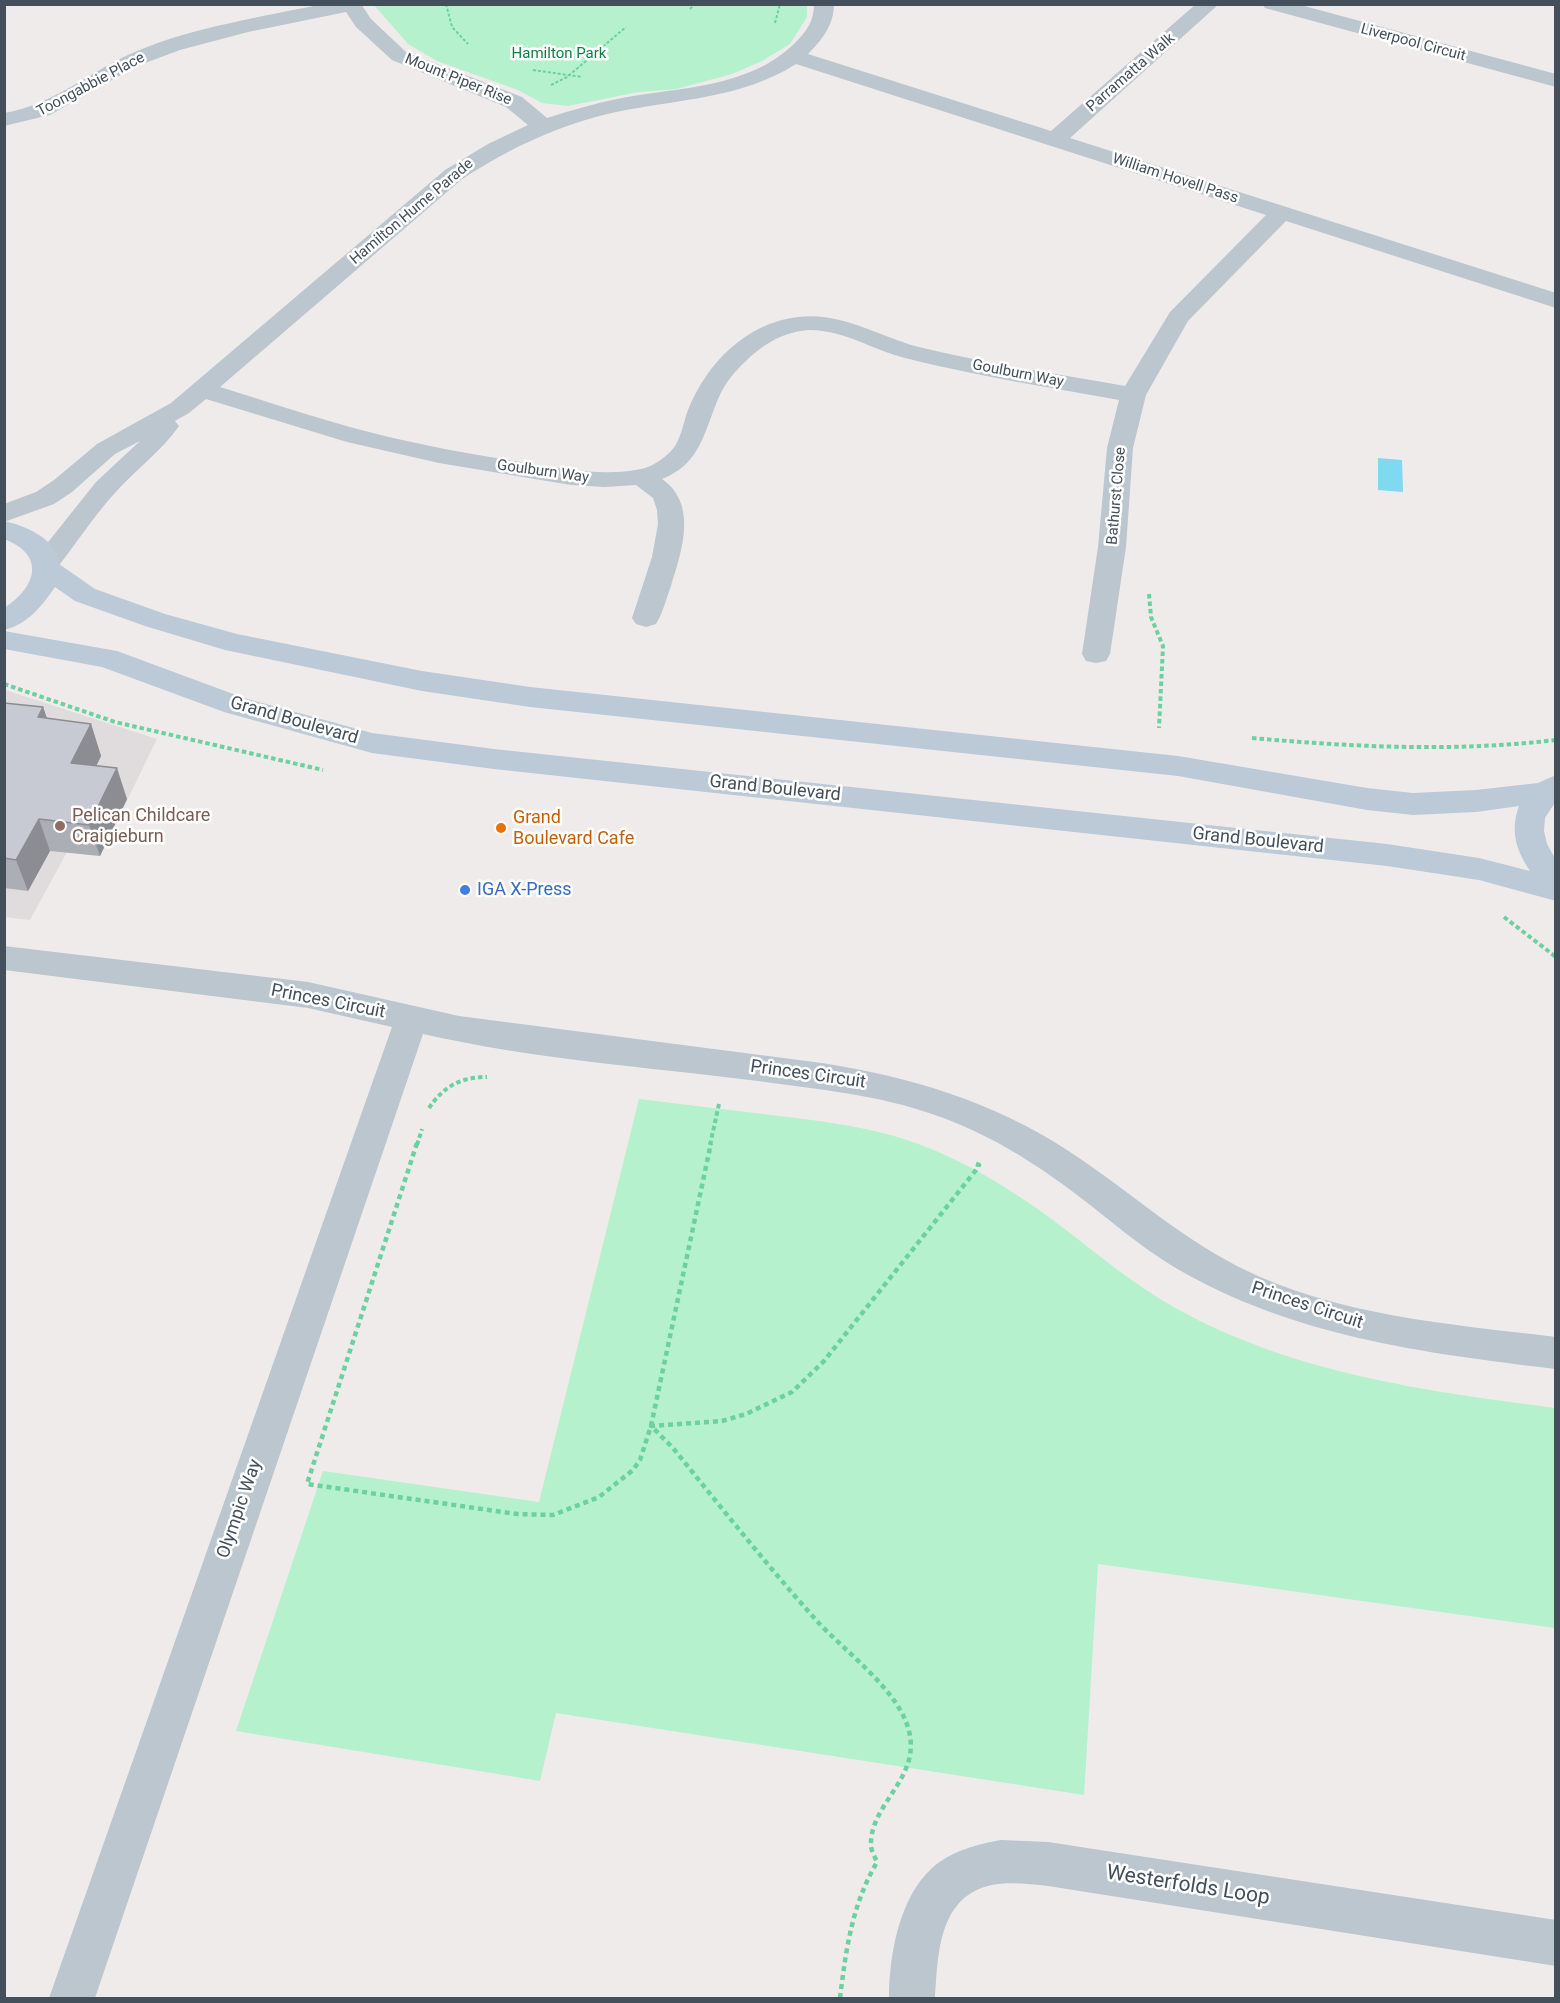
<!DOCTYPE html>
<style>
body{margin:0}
#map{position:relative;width:1560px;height:2003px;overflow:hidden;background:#efebeb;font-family:Roboto,sans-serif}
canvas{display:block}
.frame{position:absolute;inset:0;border:6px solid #434f5a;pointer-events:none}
</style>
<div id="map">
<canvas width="1560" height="2003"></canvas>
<div class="frame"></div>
</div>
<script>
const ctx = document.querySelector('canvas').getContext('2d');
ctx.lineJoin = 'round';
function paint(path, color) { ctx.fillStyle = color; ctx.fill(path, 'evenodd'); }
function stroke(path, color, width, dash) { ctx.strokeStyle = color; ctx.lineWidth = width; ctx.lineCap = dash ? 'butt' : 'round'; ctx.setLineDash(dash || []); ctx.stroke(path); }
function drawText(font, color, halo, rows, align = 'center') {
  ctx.font = font + ' Roboto,sans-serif'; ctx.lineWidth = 5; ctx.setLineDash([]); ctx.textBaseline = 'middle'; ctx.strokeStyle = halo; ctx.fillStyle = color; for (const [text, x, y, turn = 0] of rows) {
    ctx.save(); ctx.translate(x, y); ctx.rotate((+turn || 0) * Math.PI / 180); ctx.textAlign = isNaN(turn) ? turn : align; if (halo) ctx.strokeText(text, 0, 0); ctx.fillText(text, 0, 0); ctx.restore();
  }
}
paint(new Path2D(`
 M5,690L157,739L100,856L67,852L30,920L5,917Z`), '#e0dcdd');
paint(new Path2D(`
 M374,5L807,4V17L790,44L762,61L732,74L676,89L639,92L568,106L542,103L518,90L437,61L408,44Z
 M639,1099C683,1104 727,1110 771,1115C822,1121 874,1127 921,1145C968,1163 1011,1189 1050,1218C1093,1250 1133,1285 1179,1310C1296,1374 1426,1391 1555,1408V1628L1098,1564L1084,1795L556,1713L540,1781L236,1731L323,1471L539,1502Z`), '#b5f1cc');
paint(new Path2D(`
 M1378,458L1402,460L1403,492L1378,490Z`), '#7fdaf1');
stroke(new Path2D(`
 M446,4L452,27L468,44
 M690,9L695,4
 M775,23L780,4
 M533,70L582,77
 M551,85L567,77L626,27`), '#6bd19e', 2, [3, 2]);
stroke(new Path2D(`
 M1149,594L1151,617L1163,646L1159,728
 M4,684L115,722L323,770
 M1252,738C1354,747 1454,752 1556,740
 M1504,917L1556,957
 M429,1108C444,1086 461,1077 487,1077
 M417,1145L422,1129
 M710,1145L719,1104`), '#6bd19e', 4, [4.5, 3]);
stroke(new Path2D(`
 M417,1143L307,1484L517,1514L553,1515L599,1497L633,1470L640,1460L651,1426L711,1143
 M840,1998C846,1949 852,1905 877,1862C875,1857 871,1851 871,1845C870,1803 921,1779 909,1731C899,1690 844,1651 816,1620C766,1564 720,1506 673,1448L651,1426L722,1421L746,1414L792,1392L824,1361L976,1170L979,1165L976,1164`), '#6bd19e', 4.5, [5, 4]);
paint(new Path2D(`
 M323,4H361L371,19L406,52L522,97L547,118C571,110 597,103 622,98C681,87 748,88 794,44C806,32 814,22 814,4H834C834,25 822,40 808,54L1051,131L1196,4H1219L1070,138L1556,293V308L1286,221L1188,321L1146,395L1133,448L1126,547L1110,654L1106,661L1096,663L1086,661L1082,654L1098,547L1107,448L1119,400C1048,387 976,376 905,358C873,350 844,330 810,330C785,331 763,344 746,361C735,371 725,383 719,397C704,431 701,464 662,479C698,504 682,551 671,586C666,599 663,613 656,624L646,627L636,624L632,618L652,557L658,524L657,510L653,498L636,485L605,487L571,485L439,463L347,442L206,399L189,413L175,421L179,426C161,452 135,470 114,494C93,517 76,544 57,568L47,571L37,568L33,562L37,556L96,482L140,441L115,454L72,492L54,504L4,522V504L36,492L54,480L97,444L171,403L445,170L488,144L528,125L506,107L392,60L356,27L346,12L248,32L180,50L137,66L50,115L4,126V113C54,105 91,70 137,51C195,27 261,17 323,4ZM796,64L1266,215L1170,312L1125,386C1058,374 990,364 923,348C881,338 842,311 798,317C746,323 707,363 688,410C683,423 681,441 671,451C663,459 652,467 641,469C603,477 560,468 521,462C470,454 419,445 369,432C318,419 269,402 220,387L461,180C509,148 559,125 616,112C678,99 741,99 796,64Z
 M1262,4H1297L1556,74V87L1265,8Z
 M4,946L308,982L459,1016L822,1063C910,1077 992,1101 1067,1150C1126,1188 1176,1235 1239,1267C1336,1316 1449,1324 1556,1337V1369C1422,1353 1291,1336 1174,1267C1139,1246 1109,1219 1077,1195C1034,1162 987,1133 935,1115C879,1095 817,1089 758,1081C646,1067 533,1059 423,1034L95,1998H49L392,1027L308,1008L4,970Z
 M1001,1840L1048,1842L1556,1920V1966L1048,1886C1027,1884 1000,1880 979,1889C937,1907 938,1961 935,1998H889C889,1956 899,1898 932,1868C951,1851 978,1844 1001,1840Z`), '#bbc6cf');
paint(new Path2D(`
 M4,521C26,526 56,538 59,564L95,589L165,614L237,634L422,671L530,687L1178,756L1367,788L1413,793L1476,790L1538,783L1556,775V801L1545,818L1544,831L1547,844L1556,860V901L1479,880L1387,866L494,769L372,753L224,712L102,667L4,649V631L117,651L244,698L372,733L494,749L1387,844L1479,858L1530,871C1516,850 1510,831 1519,806L1476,812L1413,815L1367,810L1178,776L530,707L422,691L225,650L145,626L75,601L55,587C42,606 28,624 4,630V608C37,587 46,555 4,539Z`), '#bcc9d7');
paint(new Path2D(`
 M4,703L43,707L47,718L91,724L101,756L96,766L127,799L100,856L50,851L28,891L4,888Z`), '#abaeb5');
paint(new Path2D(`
 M43,707L54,739L38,717Z
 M91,724L101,756L82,795L71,763Z
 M117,768L127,799L100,856L89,825Z
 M39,819L50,851L28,891L16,860Z`), '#8b8d93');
const building = new Path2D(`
 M4,703L43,707L38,717L91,724L71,763L117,768L89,825L39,819L16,860L4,858Z`);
paint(building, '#c7cad2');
stroke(building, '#8b8d93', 1.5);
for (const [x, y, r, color] of [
 [60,826,6,"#8d6e63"],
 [501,828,6,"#e8710a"],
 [465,890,6,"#3f7fe0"]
]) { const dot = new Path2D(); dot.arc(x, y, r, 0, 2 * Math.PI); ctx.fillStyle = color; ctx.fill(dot); stroke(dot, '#fff', 2); }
drawText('15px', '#434f5a', '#fff', [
 ["Liverpool Circuit",1413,43,15],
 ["Parramatta Walk",1131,73,-41],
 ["Mount Piper Rise",458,80,22],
 ["Toongabbie Place",91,85,-28],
 ["William Hovell Pass",1175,179,18],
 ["Hamilton Hume Parade",412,212,-40],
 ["Goulburn Way",1018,374,11],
 ["Goulburn Way",543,472,8],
 ["Bathurst Close",1117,496,-85]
]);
drawText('15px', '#107f47', '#fff', [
 ["Hamilton Park",559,54]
]);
drawText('18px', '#434f5a', '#fff', [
 ["Grand Boulevard",294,721,16],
 ["Grand Boulevard",775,789,6],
 ["Grand Boulevard",1258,841,6],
 ["Princes Circuit",328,1002,11],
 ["Princes Circuit",808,1075,8],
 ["Princes Circuit",1307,1306,18],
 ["Olympic Way",240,1509,-71]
]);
drawText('18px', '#785e54', '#fff', [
 ["Pelican Childcare",72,816],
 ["Craigieburn",72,837]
], 'left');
drawText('18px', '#c56008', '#fff', [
 ["Grand",513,818],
 ["Boulevard Cafe",513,839]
], 'left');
drawText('18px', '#366cbe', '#fff', [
 ["IGA X-Press",477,890]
], 'left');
drawText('21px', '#434f5a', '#fff', [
 ["Westerfolds Loop",1188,1886,9]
]);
</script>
